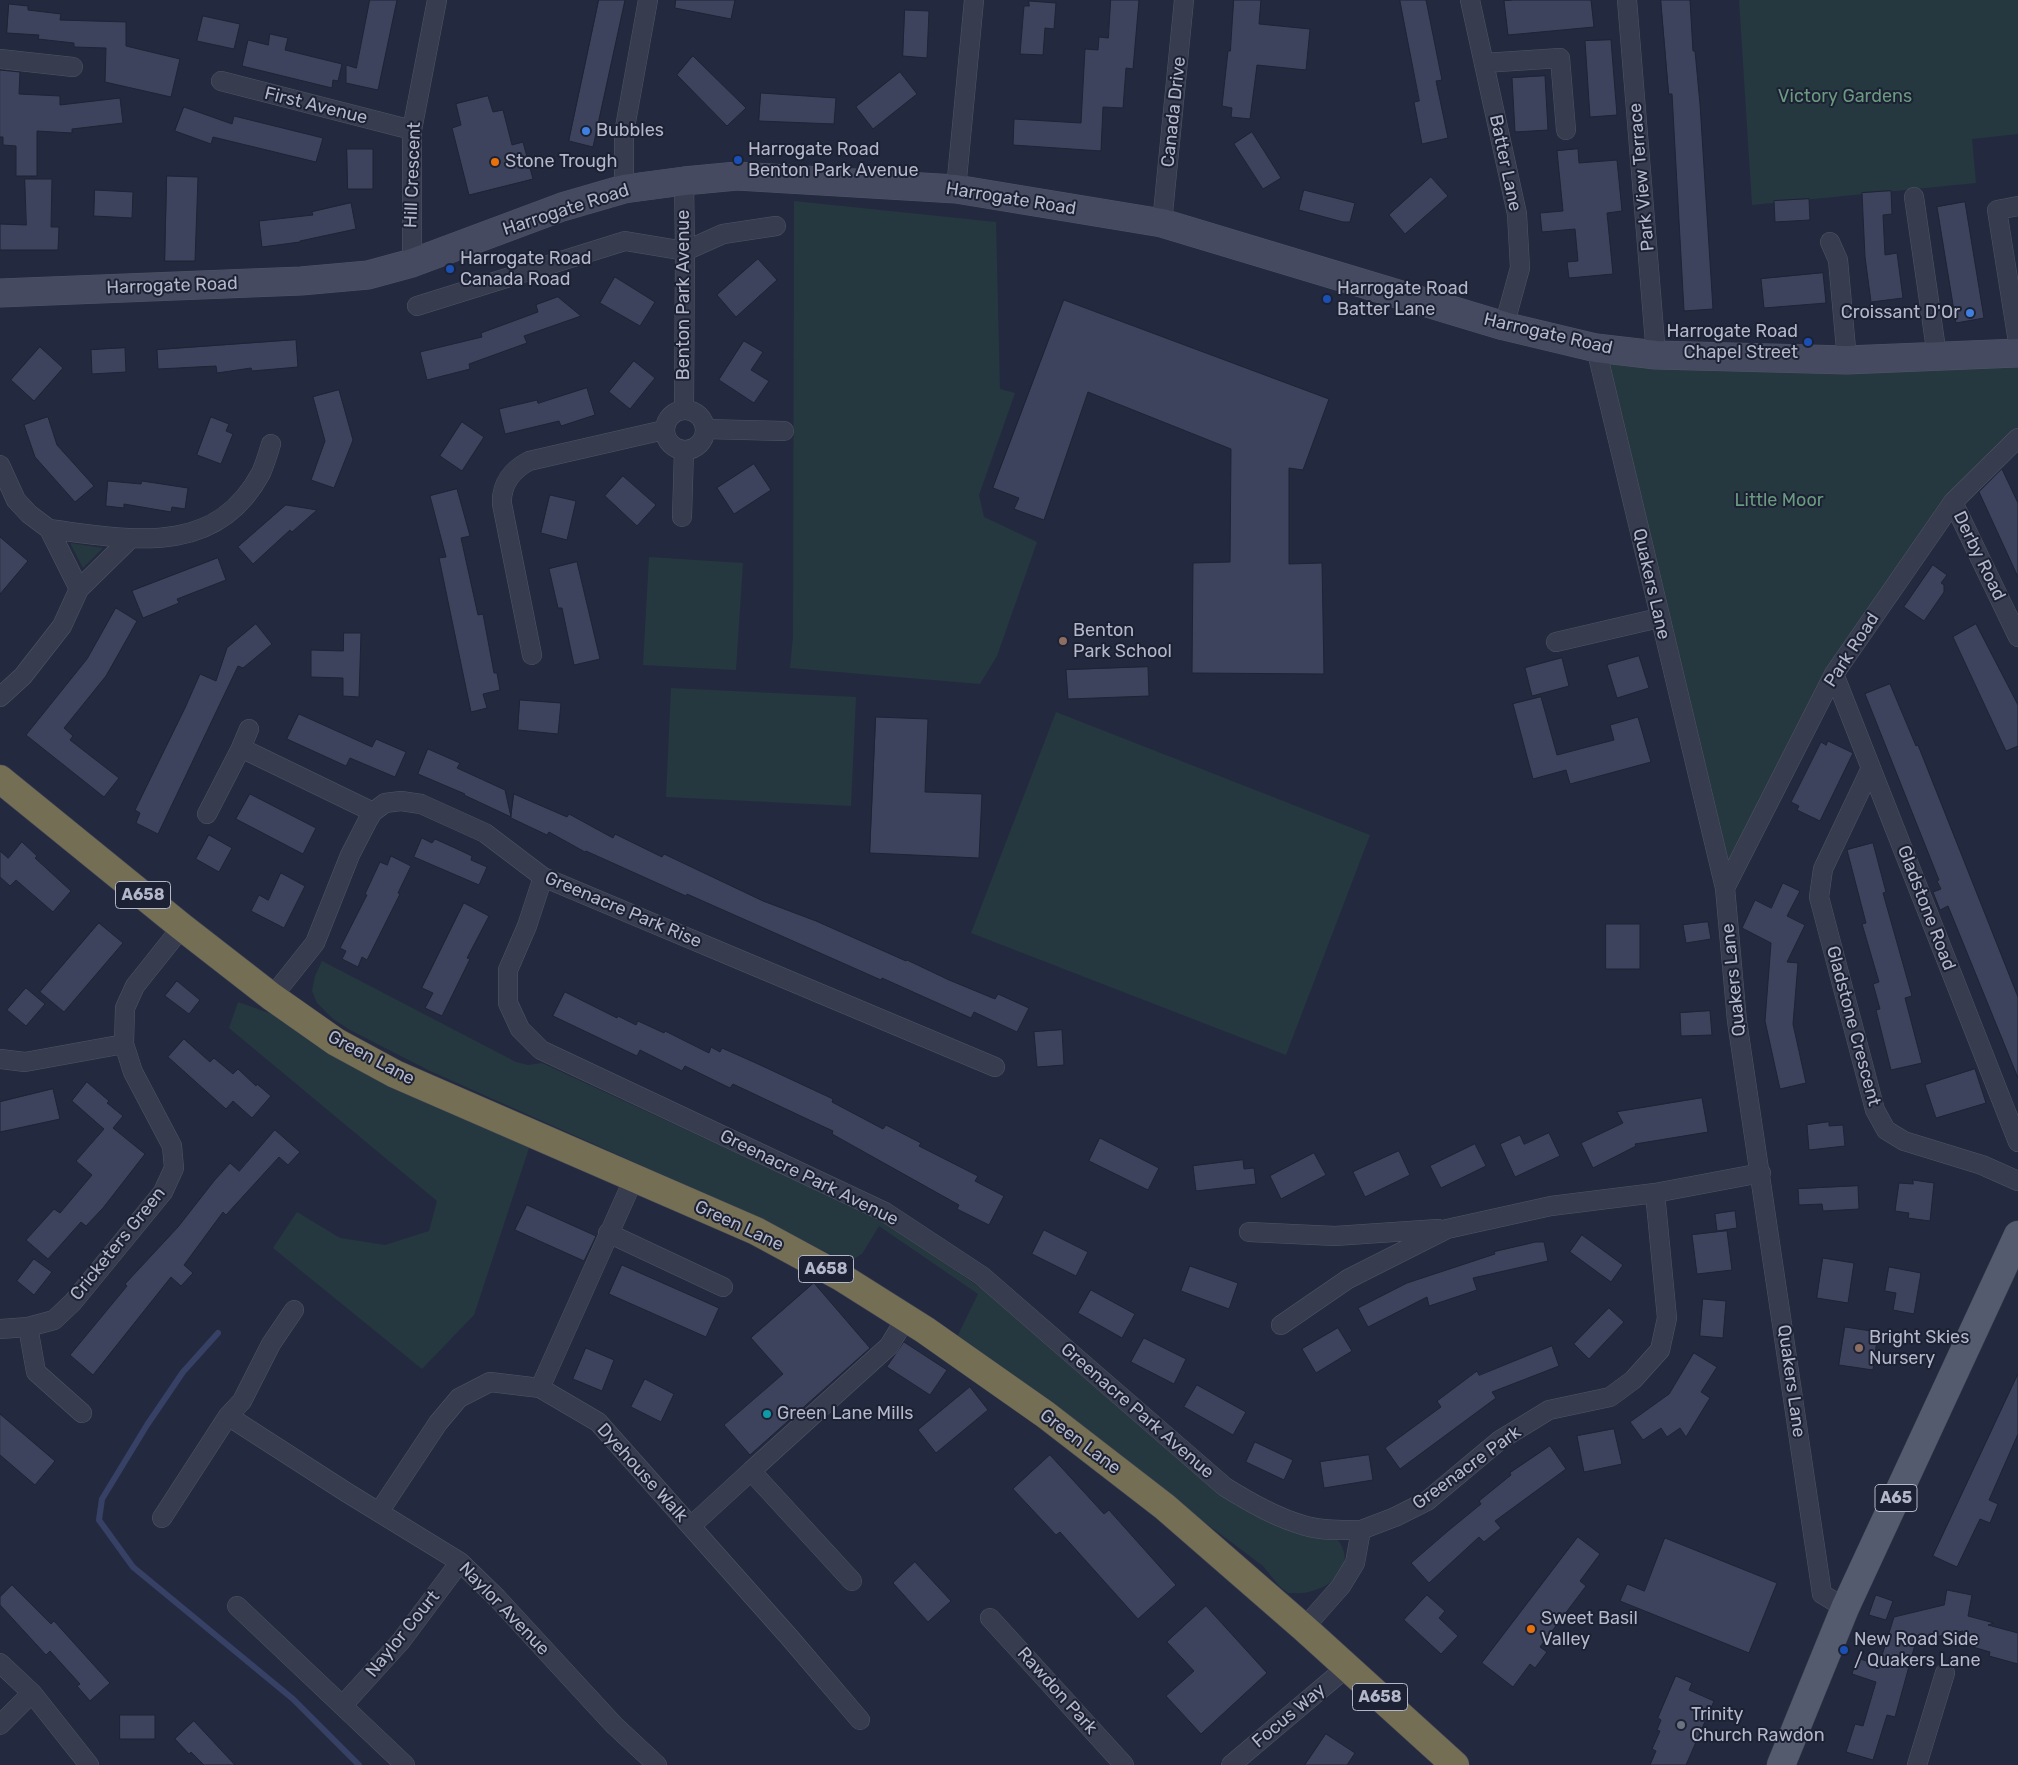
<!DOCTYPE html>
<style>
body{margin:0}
canvas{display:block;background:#23293e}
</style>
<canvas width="2018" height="1765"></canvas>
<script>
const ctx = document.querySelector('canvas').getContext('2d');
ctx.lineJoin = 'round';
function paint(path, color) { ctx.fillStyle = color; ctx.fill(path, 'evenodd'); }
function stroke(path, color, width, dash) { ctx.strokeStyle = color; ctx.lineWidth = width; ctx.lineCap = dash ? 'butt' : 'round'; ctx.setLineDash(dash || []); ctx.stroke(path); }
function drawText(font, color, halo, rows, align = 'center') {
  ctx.font = font + ' Rubik,sans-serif'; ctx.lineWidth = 4; ctx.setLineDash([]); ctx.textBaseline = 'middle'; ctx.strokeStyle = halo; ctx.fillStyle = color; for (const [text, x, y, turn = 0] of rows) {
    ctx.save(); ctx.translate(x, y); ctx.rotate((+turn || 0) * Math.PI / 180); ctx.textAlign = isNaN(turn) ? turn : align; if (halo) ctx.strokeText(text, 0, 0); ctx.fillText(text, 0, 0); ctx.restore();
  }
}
paint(new Path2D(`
 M1739,0H2018V134L1972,139L1976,183L1752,205Z
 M794,201L996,222L1000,389L1015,393L979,495L984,517L1037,542L997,656L980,684L790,668L793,636Z
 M1596,348L2018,353V438L1953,502L1834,674L1725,888Z
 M70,543L103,548L83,568Z
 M649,557L743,563L736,670L643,665Z
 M671,688L856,697L851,806L666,797Z
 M1056,712L1370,835L1286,1055L971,933Z
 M322,961L516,1062L528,1065L542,1063L883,1221L1007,1306L1236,1505L1261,1515L1337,1539C1356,1563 1337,1584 1312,1591C1305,1594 1296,1593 1288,1593L1279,1586L1263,1566L957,1337L978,1294L879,1226L862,1254L847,1263L762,1219L430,1071L350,1030L333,1019L317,1003L312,991L315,976Z
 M238,1002L295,1022L529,1148L474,1315L422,1369L273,1248L297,1212L340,1238L385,1245L429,1231L437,1201L229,1028Z`), '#25373f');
stroke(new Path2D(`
 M218,1333L183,1372L147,1425L102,1499L99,1520L133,1567L293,1699L359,1765`), '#374165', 6);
const building = new Path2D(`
 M370,0H397L378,90L346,83V65L356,68Z
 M599,0H625L593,147L569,141Z
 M676,0H735L731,19L675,8Z
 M1111,0H1139L1133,69L1126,68L1123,108L1103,107L1101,151L1013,145L1014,119L1081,123L1085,49L1098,50L1099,37L1108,38Z
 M1234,0H1261L1259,24L1310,29L1306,70L1257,65L1250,119L1231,117L1232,108L1222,106L1228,51H1230Z
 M1400,0H1426L1442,80L1436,81L1448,138L1422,144L1414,102L1419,101Z
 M1514,0H1591L1594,27L1508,35L1504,1Z
 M1661,0H1690L1693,51H1695L1700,104L1713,309L1684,311L1672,94H1669Z
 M1029,1L1056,3L1054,29L1045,28L1043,55L1020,54L1024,6H1029Z
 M9,4L28,6V10L61,14L60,20L126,22V46L180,59L171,97L105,82L106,48L74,47V43L38,39L39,35L7,33Z
 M905,10L929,11L927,58L903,56Z
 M203,16L240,24L234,49L197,41Z
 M270,34L288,38L285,50L342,64L338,81L333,80L332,88L242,66L248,40L268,45Z
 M1611,40L1617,115L1590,117L1585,41Z
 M693,56L746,108L727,126L677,75Z
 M0,70L20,72L19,94L60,96V105L120,98L123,123L72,129V133L37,131V176H16V146L3,145V137H0Z
 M900,72L917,94L873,129L856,107Z
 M1545,76L1548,130L1515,132L1512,78Z
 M761,93L836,98L834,124L759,121Z
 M488,96L493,112L503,110L512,145L523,142L533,179L469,195L452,128L461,125L456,104Z
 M184,107L232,124L234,116L323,138L316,162L213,137L211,144L175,131Z
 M1252,132L1281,178L1263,189L1234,144Z
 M347,149H373V189H348Z
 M1578,149L1579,163L1617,160L1622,211L1607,213L1613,274L1569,278L1567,262L1578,261L1575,229L1542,232L1540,213L1563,211L1557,151Z
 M167,176L198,177L195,261H165Z
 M1431,177L1448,196L1405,234L1389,215Z
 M25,179H52L51,227H59L58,250H0V224L26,225Z
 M95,190L133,192L132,218L94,216Z
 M1304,190L1355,203L1350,222H1343L1299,210Z
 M1891,191L1892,214L1883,215L1885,255L1897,253L1903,298L1871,302L1865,257L1862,193Z
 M1809,199L1810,220L1775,222L1774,201Z
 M1965,202L1984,318L1956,323L1937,207Z
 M351,203L356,229L300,241V242L262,247L259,221L313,215L312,212Z
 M758,259L777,280L736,317L717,295Z
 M1823,273L1826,303L1764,308L1761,279Z
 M615,277L655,302L640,326L600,303Z
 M558,297L581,316L524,336L527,343L469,364L470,369L427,380L420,352L482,337L481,333L538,312L536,305Z
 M1064,300L1329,399L1303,470L1289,468V564L1322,563L1324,674L1192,673L1193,563L1230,562L1231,449L1088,392L1044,520L1014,509L1019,498L993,488Z
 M296,340L298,367L252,371L251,368L217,373L216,366L158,369L157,350Z
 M744,341L763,352L751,370L769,381L754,403L719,380Z
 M40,347L63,368L34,401L11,380Z
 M125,348L126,372L92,374L91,350Z
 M634,361L655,378L630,409L609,392Z
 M587,388L595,415L561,426L559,421L505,434L499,409L537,400L538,403Z
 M339,390L353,440L334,488L311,480L325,441L313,397Z
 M48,417L57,445L94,486L75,502L35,457L24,425Z
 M211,417L229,424L226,431L233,434L221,464L197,455Z
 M462,422L484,437L462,471L440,456Z
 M754,464L771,490L734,514L717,488Z
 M2002,469L2018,503V577L1979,492Z
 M623,476L656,505L637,526L605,496Z
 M108,481L141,484L142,481L188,488L185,509L172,507L171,512L124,504V508L106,506Z
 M457,489L470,536L461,538L478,615L483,614L494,673H497L500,690L483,694L487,708L471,712L439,558L446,557L430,496Z
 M550,495L576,501L567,540L541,533Z
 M286,505L317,510L292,532L290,530L253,564L238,547Z
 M0,537L28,561L0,594Z
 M218,558L226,580L177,599L179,603L143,618L132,591Z
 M577,562L600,659L574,665L562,608H558L549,569Z
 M1933,565L1947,575L1941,583L1944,585V592L1924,621L1904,607Z
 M116,608L137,621L106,676L64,728L73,736L70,740L119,778L104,797L26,735L87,659Z
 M256,624L272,644L243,668L238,666L158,834L136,823L140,813L135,810L185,708L200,674L216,681L227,648Z
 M1976,624L2018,705V746L2006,751L1953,637Z
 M344,633H361L359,697L343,696V678L311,677V650L343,651Z
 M1639,656L1649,688L1617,698L1607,665Z
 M1562,658L1569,686L1532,696L1525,668Z
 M1148,667L1149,696L1068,699L1066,670Z
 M1890,684L1916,746L1918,745L2018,997V1078L1948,906L1940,910L1933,892L1941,889L1937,881L1939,880L1865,694Z
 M1541,697L1557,755L1614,740L1610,725L1638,717L1651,762L1570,784L1566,770L1533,779L1513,704Z
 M520,700L561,703L558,734L518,730Z
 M299,714L372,747L376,739L406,752L395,777L350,758L346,766L287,739Z
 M876,717L928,719L925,792L982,794L979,858L870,853Z
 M1828,741L1853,753L1820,821L1797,810L1799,806L1791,802L1821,742L1826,745Z
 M428,749L460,763L457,768L505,790L511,817L464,795L465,794L418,774Z
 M250,794L316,828L303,854L236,819Z
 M514,794L567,817L569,814L613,838L615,834L662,857L664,854L763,901L816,921L906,961L907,960L949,980L995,999L998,994L1029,1008L1017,1032L974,1012L971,1018L882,978L881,980L687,894L686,896L586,851L585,852L549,832L547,835L511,818Z
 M209,835L232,848L219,872L196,859Z
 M422,838L432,843L435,839L455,848L472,856L471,860L487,867L479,885L414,857Z
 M22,842L37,856L35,858L71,891L53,912L16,880L10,886L0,877V851L8,858Z
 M1873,843L1886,892L1883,893L1912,996L1905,998L1922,1063L1891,1070L1876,1010L1880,1009L1873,984L1879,982L1862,924L1866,923L1847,850Z
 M391,856L411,866L398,893L400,894L367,960L362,957L358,967L342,959L346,951L340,948L367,895L365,894L380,862L387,865Z
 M281,873L305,886L284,928L251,911L259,895L268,900Z
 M1783,883L1800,891L1787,916L1805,925L1787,962L1798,963L1793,1024L1806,1083L1780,1089L1765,1021L1771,943L1742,928L1755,900L1771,908Z
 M464,903L489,916L467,958L470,959L442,1016L425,1008L433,993L422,988Z
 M1708,922L1711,939L1686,943L1683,925Z
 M99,923L123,943L64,1012L40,992Z
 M1606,924H1640V969H1606Z
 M177,981L200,1000L189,1014L165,996Z
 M26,988L45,1004L26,1026L7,1010Z
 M565,992L617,1018L618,1016L636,1025L638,1021L664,1033L665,1031L709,1053L711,1047L720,1052L722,1048L758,1064L833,1099L832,1102L883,1129L886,1125L921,1143L919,1146L978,1176L975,1181L1004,1196L989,1225L957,1209L959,1205L832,1134L833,1131L805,1118L733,1084L730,1088L685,1066L682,1071L640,1050L637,1056L553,1016Z
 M1710,1011L1712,1035L1681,1036L1680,1013Z
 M1062,1030L1064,1065L1037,1067L1034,1032Z
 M184,1039L210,1062L214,1058L233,1074L238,1069L256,1086L257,1084L271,1096L252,1118L233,1101L226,1109L168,1057Z
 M1975,1069L1986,1103L1936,1118L1925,1085Z
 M87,1082L109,1101L107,1103L123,1116L113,1128L145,1154L103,1208L86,1226L81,1222L48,1259L26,1240L54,1209L60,1213L92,1175L76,1161L104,1129L72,1101Z
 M53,1089L60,1119L0,1132V1102Z
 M1702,1098L1708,1132L1635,1144L1636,1146L1593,1168L1581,1143L1623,1123L1617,1112Z
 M1829,1122V1126L1843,1125L1845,1146L1809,1150L1807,1125Z
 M275,1130L300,1152L288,1165L279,1157L226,1215L223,1212L184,1265L193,1273L181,1286L171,1277L93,1375L70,1355L127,1286L125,1284L178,1227L214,1181L230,1163L239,1171Z
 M1549,1133L1560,1156L1515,1177L1500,1144L1520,1135L1524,1144Z
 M1100,1138L1159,1168L1148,1190L1089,1161Z
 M1475,1144L1486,1166L1441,1188L1430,1166Z
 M1399,1151L1410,1175L1365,1197L1353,1172Z
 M1314,1153L1326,1175L1281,1199L1270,1176Z
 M1243,1160L1244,1169L1254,1168L1256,1184L1196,1191L1193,1166Z
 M1913,1180L1934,1183L1930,1221L1908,1218L1909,1213L1895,1211L1899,1183L1913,1184Z
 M1858,1186L1859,1209L1823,1211L1822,1204L1799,1205L1798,1189Z
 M527,1205L596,1236L584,1261L515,1230Z
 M1735,1211L1737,1228L1717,1231L1715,1214Z
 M1044,1230L1088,1252L1076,1276L1032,1254Z
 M1727,1231L1732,1270L1697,1274L1692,1235Z
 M1582,1235L1623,1265L1611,1282L1570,1252Z
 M1536,1242H1544L1548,1261L1473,1278L1477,1290L1429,1306L1427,1297L1368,1327L1358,1308L1407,1283L1495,1254L1494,1252Z
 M1823,1258L1854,1263L1848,1303L1817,1298Z
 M34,1259L52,1272L34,1295L17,1281Z
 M622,1265L719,1308L706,1337L609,1294Z
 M1190,1266L1238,1283L1229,1309L1181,1291Z
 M1889,1267L1921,1273L1914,1314L1893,1310L1896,1293L1885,1291Z
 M814,1283L870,1348L750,1455L724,1425L783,1374L751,1338Z
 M1091,1290L1135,1314L1122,1338L1078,1313Z
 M1703,1299L1726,1301L1723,1338L1700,1336Z
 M1609,1308L1624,1322L1589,1359L1574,1344Z
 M1845,1327L1878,1332L1873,1370L1839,1365Z
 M1338,1328L1352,1351L1316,1373L1302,1349Z
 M1144,1338L1186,1359L1174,1384L1131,1362Z
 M904,1342L947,1370L930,1395L887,1367Z
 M1552,1346L1559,1366L1492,1392L1496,1398L1400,1469L1385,1448L1441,1407L1437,1401L1477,1371L1479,1375Z
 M586,1348L614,1360L602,1391L573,1379Z
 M1694,1353L1717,1367L1701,1392L1710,1398L1686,1437L1680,1428L1667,1437L1661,1428L1643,1440L1630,1422L1669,1394Z
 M2018,1374V1434L1989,1500L1998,1504L1990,1523L1980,1519L1957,1567L1933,1556Z
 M645,1379L674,1394L661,1422L631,1407Z
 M1197,1385L1246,1412L1233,1435L1184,1407Z
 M970,1387L988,1410L936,1453L918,1430Z
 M0,1414L55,1461L35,1485L0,1455Z
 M1614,1429L1622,1464L1584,1472L1577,1436Z
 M1255,1442L1293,1460L1284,1480L1246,1462Z
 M1550,1446L1566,1469L1495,1521L1501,1528L1484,1542L1479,1537L1429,1583L1411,1563L1448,1531L1481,1504L1479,1501L1511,1475L1510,1473Z
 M1050,1455L1104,1514L1109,1510L1176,1585L1138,1619L1060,1532L1056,1535L1013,1489Z
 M1369,1455L1373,1480L1324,1488L1320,1462Z
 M1578,1537L1600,1554L1580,1581L1586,1586L1540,1647L1547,1652L1535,1668L1530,1664L1513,1687L1482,1663Z
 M1665,1538L1777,1583L1749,1653L1620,1601L1627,1584L1644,1591Z
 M915,1562L951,1601L928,1622L893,1583Z
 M12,1585L51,1624L54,1621L110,1683L90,1701L77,1686L80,1684L50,1651L46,1655L0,1605V1597Z
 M1947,1590L1972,1595L1968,1616L1994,1623L1988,1625L2018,1633V1664L1989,1656L1990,1652L1959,1643L1963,1631L1916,1641L1895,1717L1887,1715L1873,1760L1846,1752L1855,1724L1863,1726L1876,1682L1852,1674L1857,1658L1879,1665L1894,1617L1944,1605Z
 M1427,1595L1445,1611L1439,1618L1458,1636L1441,1654L1404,1620Z
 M1876,1595L1893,1601L1886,1620L1869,1615Z
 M1206,1606L1267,1673L1201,1734L1166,1696L1194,1671L1167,1642Z
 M1676,1676L1692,1683L1689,1690L1714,1701L1686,1765H1650L1656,1751L1652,1749L1660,1731L1657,1730L1661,1720L1658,1718Z
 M120,1715H155V1739H120Z
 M194,1721L235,1765H204L191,1752L189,1754L175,1739Z
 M1326,1734L1355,1753L1347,1765H1305Z`);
paint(building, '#3d435c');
stroke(building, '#1e2335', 1);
const street = new Path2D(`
 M1470,0L1517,214L1520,268L1504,326
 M1627,0L1656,355
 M0,59L73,67
 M1484,63L1560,58L1566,130
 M221,81L412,130
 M684,181L685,251L684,409
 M624,189V133L648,0
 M956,189L974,0
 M1914,197L1937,356
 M2018,206L1997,210L2018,342
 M1162,223L1184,0
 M1830,242L1838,260L1847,360
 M412,263V130L437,0
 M417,306L625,241L685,251L723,234L776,226
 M1596,348L1725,888L1737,1021L1822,1594L1845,1608
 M665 430a20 20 0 1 1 40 0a20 20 0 1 1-40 0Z
 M705,429L784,431
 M0,465L16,500L29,514L49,529L79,589L62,626L23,676L0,697
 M1953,502L2018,637
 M682,517L684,450
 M49,529C128,539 215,559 261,473C265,464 268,454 271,444
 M79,589L130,539
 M1556,642L1659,618
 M532,655L502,504C501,484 512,470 529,461L664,430
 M1834,674L2018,1142
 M241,748L249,729
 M1871,768L1823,869L1819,897L1875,1110L1886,1130L1904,1141L1982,1165L2018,1181
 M207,814L241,748L373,812
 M543,877L527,926L508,970V1003L520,1029L541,1050L885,1212L982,1276L1225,1487C1251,1503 1277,1518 1306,1526C1323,1531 1343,1530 1361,1530
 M1725,888L1834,674L1953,502L2018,438
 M272,997L315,943L350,855L368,820L373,812L385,803L401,801L421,804L485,833L543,877L995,1067
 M0,1059L25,1062L124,1044
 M1249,1232L1335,1236L1438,1229
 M608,1233L723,1287
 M1281,1325L1348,1279L1447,1229L1551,1206L1655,1193L1761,1173
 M28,1327L36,1372L82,1413
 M0,1329L28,1327L54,1320L73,1302L163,1192L174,1168L172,1146L133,1072L124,1044L125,1008L135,986L182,927
 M540,1388L634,1178
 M228,1416L346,1492L460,1562L497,1598L614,1725L657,1765
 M379,1512L438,1423L459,1398L490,1382L540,1388L598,1422L790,1638L860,1720
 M162,1518L228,1416L242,1401L271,1344L294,1310
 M691,1526L751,1471
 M852,1581L751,1471L889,1346L906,1318
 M237,1606L405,1765
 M990,1618L1124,1765
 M1304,1628L1341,1586L1355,1563L1361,1530L1395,1517L1427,1501L1500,1440L1549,1410L1610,1397L1633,1380L1660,1350L1667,1318L1655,1193
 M0,1663L32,1693L89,1765
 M343,1705L401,1641L460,1562
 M0,1725L32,1693
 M1231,1765L1347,1667
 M1917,1765L1945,1673`);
const secondary = new Path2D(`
 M0,293L301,281L368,275L412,263L562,207L624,189L684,181L737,176L956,189L1162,223L1504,326L1596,348L1656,355L1847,360L2018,353`);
const primary = new Path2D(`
 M1781,1765L1845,1608L2018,1235`);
const highway = new Path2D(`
 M0,779L182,927L272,997L336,1042L395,1074L756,1231L841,1277L925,1330L1046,1415L1165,1507L1304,1628L1455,1765`);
stroke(street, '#4f5466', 20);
stroke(secondary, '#4f5466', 29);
stroke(primary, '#404557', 29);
stroke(highway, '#3f4456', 29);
stroke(street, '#373c4e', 19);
stroke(secondary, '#454a61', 28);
stroke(primary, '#555b6e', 28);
stroke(highway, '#746e54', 28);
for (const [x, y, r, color] of [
 [586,131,5,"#3f7fe0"],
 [738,160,5,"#1a4fb4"],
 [495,162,5,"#e8710a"],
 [450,269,5,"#1a4fb4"],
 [1327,299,5,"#1a4fb4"],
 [1970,313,5,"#3f7fe0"],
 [1808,342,5,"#1a4fb4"],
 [1063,641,5,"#8d6e63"],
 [1859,1348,5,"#8d6e63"],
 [767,1414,5,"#0f9aa8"],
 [1531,1629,5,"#e8710a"],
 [1844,1650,5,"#1a4fb4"],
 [1681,1725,5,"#6b7280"]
]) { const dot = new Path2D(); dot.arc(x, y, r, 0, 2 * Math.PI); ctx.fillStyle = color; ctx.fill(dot); stroke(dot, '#1c2133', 2); }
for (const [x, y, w] of [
 [143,895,55],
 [826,1269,55],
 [1896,1498,42],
 [1380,1697,55]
]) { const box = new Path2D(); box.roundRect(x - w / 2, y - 13.5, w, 27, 4); ctx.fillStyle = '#1c2133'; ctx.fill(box); stroke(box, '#b3b7c9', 1); }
drawText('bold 16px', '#b3b7c9', null, [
 ["A658",143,895],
 ["A658",826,1269],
 ["A65",1896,1498],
 ["A658",1380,1697]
]);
drawText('18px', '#6a9a7f', '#1c2133', [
 ["Victory Gardens",1845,97],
 ["Little Moor",1779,501]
]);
drawText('18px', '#b3b7c9', '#1c2133', [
 ["First Avenue",316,106,14],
 ["Canada Drive",1174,112,-84],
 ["Batter Lane",1505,163,78],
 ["Hill Crescent",413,175,-88],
 ["Park View Terrace",1642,177,-95],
 ["Harrogate Road",1011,199,9],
 ["Harrogate Road",566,210,-18],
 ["Harrogate Road",172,286,-2],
 ["Benton Park Avenue",684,295,-90],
 ["Harrogate Road",1548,334,13],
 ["Derby Road",1979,556,64],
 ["Quakers Lane",1651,584,77],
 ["Park Road",1852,650,-57],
 ["Gladstone Road",1926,908,69],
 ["Greenacre Park Rise",623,910,23],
 ["Quakers Lane",1734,980,-96],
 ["Gladstone Crescent",1853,1026,75],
 ["Green Lane",371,1058,28],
 ["Greenacre Park Avenue",809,1178,26],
 ["Green Lane",739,1226,25],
 ["Cricketers Green",118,1244,-51],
 ["Quakers Lane",1791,1381,82],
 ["Greenacre Park Avenue",1137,1411,41],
 ["Green Lane",1080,1442,37],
 ["Greenacre Park",1467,1468,-36],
 ["Dyehouse Walk",642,1473,48],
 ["Naylor Avenue",504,1609,46],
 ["Naylor Court",403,1634,-51],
 ["Rawdon Park",1057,1691,48],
 ["Focus Way",1289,1716,-40]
]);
drawText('18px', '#b3b7c9', '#1c2133', [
 ["Bubbles",596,131],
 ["Harrogate Road",748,150],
 ["Benton Park Avenue",748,171],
 ["Stone Trough",505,162],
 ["Harrogate Road",460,259],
 ["Canada Road",460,280],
 ["Harrogate Road",1337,289],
 ["Batter Lane",1337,310],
 ["Croissant D'Or",1960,313,"right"],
 ["Harrogate Road",1798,332,"right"],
 ["Chapel Street",1798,353,"right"],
 ["Benton",1073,631],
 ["Park School",1073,652],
 ["Bright Skies",1869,1338],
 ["Nursery",1869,1359],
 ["Green Lane Mills",777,1414],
 ["Sweet Basil",1541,1619],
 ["Valley",1541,1640],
 ["New Road Side",1854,1640],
 ["/ Quakers Lane",1854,1661],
 ["Trinity",1691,1715],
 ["Church Rawdon",1691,1736]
], 'left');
</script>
